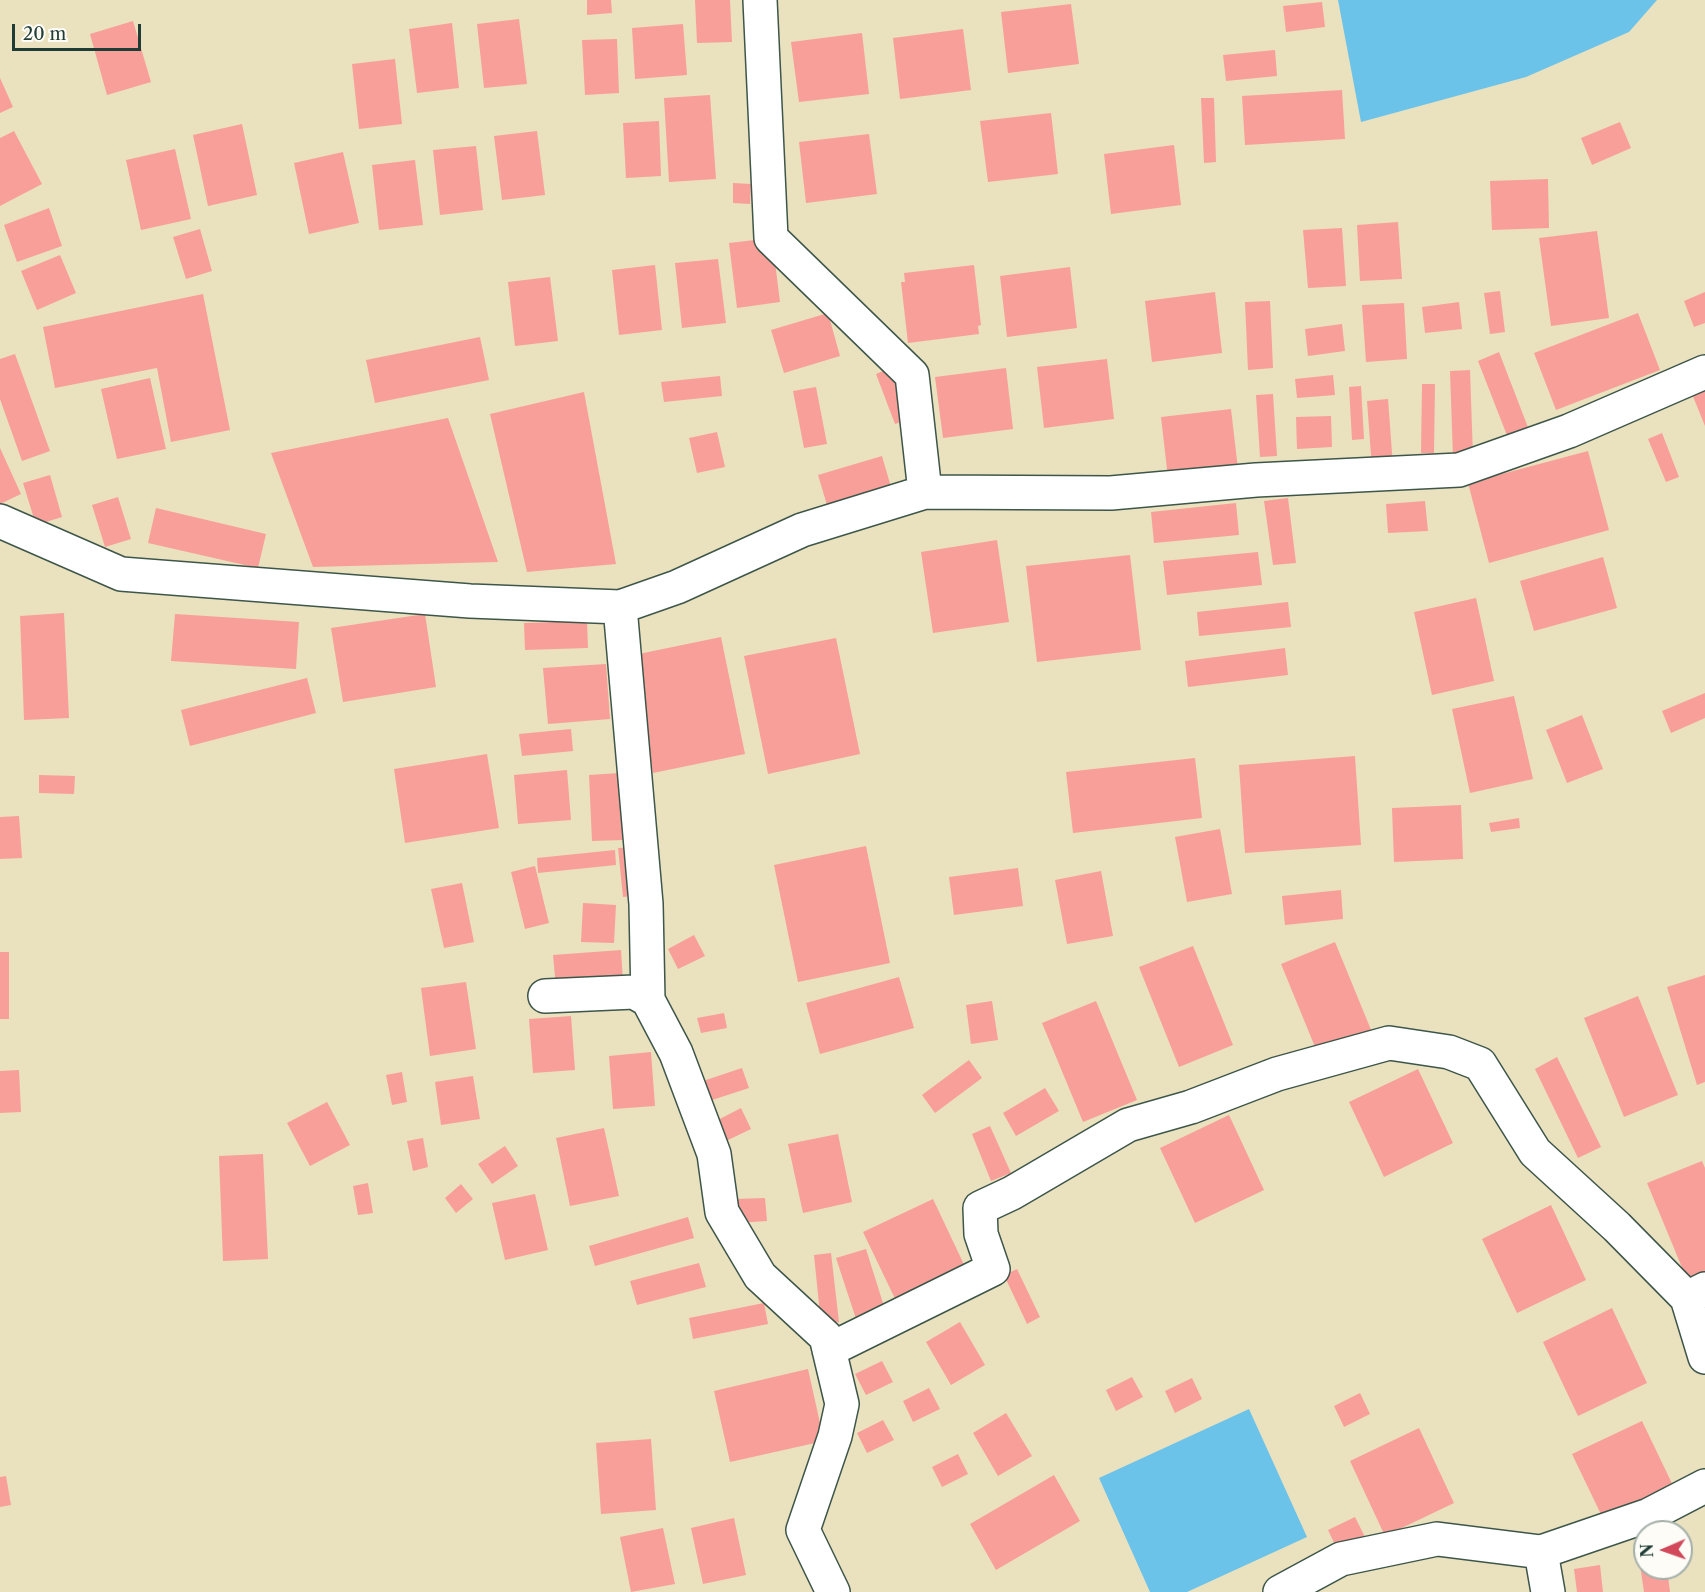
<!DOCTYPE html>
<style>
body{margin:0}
#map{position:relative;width:1705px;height:1592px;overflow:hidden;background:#eae1bf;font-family:"Libre Caslon Text",serif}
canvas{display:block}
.north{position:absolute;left:1633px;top:1520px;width:60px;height:60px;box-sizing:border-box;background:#fdfcf7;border:2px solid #a4b0a9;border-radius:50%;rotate:268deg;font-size:16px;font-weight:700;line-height:24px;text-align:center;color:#1f3d34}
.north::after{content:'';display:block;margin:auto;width:21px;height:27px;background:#d1495b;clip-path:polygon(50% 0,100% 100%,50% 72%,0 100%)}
.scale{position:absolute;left:12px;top:24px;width:129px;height:27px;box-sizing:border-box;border:3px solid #1f3d34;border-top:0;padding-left:8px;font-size:18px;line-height:21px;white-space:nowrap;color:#1f3d34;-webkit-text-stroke:4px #fdfcf7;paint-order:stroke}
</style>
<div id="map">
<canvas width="1705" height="1592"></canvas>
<div class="north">N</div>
<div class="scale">20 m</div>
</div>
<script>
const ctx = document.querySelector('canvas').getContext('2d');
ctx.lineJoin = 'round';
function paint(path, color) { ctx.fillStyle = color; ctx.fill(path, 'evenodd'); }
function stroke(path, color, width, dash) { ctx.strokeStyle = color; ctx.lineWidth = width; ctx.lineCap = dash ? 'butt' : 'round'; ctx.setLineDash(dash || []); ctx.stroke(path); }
paint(new Path2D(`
 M1338,0H1657L1629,32L1526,77L1361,122Z
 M1249,1409L1307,1537L1187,1592H1150L1099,1478Z`), '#6bc3e9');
paint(new Path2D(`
 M587,0H611L612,13L587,15Z
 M695,0H730L732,42L697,43Z
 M1322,2L1325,27L1286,32L1283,6Z
 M1071,4L1079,64L1008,73L1001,12Z
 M519,19L527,84L484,88L477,24Z
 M133,21L151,82L107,95L90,34Z
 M452,23L459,88L417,93L409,29Z
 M683,24L687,75L635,79L632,28Z
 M963,29L971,90L900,99L893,38Z
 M862,33L869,94L799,102L791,42Z
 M617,39L619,93L585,95L582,40Z
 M1275,50L1277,76L1226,81L1223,55Z
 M395,59L402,124L359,129L352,64Z
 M0,78L13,107L0,113Z
 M1342,90L1345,139L1245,145L1242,96Z
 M710,95L716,179L669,182L664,98Z
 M1201,98H1214L1216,162L1204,163Z
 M1051,113L1058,174L988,182L980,121Z
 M659,121L661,176L626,178L623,123Z
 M1620,122L1631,148L1592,165L1581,138Z
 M242,124L257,195L208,206L193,135Z
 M14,131L42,184L0,206V138Z
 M537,131L545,195L502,200L494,136Z
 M869,134L877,194L806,203L799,142Z
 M1174,145L1181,205L1111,214L1104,154Z
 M476,146L483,210L440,215L433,150Z
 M175,149L191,219L141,230L126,160Z
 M343,152L359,223L309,234L294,163Z
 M415,160L423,225L379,230L372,165Z
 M1548,179L1549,228L1492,230L1490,181Z
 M733,183L751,184L750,204L733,203Z
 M49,208L62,246L17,262L4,225Z
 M1398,222L1402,279L1360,281L1357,225Z
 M1342,228L1346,286L1308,288L1303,230Z
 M200,229L212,271L186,279L173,237Z
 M1597,231L1609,318L1551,326L1539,238Z
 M772,238L780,302L737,308L729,243Z
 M60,255L76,293L37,310L21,271Z
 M718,259L726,323L682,328L675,263Z
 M655,265L662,330L619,335L612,270Z
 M974,265L981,325L978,326L979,334L908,343L901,282H905L904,273Z
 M1070,267L1077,328L1007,337L1000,276Z
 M550,277L558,341L515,346L508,282Z
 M1500,291L1505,332L1490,334L1484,293Z
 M1215,292L1222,353L1152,362L1145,301Z
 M1705,292V323L1694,327L1684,301Z
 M203,294L230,430L171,442L157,368L55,388L43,327Z
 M1270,301L1273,368L1248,370L1245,302Z
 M1459,302L1462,329L1425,333L1422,307Z
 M1404,303L1407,359L1366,362L1362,305Z
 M828,313L840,356L784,373L771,330Z
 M1638,313L1660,370L1556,410L1534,353Z
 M1342,324L1345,351L1308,356L1305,329Z
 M480,337L489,380L375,403L366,360Z
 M1499,352L1529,430L1508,438L1478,361Z
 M15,354L50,451L22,461L0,399V359Z
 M1107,359L1114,419L1044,428L1037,367Z
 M890,368L910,419L895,424L876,374Z
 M1006,368L1013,429L943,438L935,377Z
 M1470,370L1473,457L1453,458L1450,371Z
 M1333,375L1335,395L1297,398L1295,379Z
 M720,376L722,396L664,402L661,382Z
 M150,378L166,449L117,459L101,389Z
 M1705,383V426L1690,389Z
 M1422,384H1435L1434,453H1421Z
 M1361,386L1364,439L1352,440L1349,387Z
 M816,387L827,444L804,448L793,391Z
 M584,392L616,564L527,572L490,414Z
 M1273,394L1277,456L1260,457L1256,395Z
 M1388,399L1393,466L1372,468L1367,401Z
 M1231,409L1238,469L1168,478L1161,417Z
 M1331,416L1332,447L1297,449L1296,417Z
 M448,418L498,562L313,567L271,453Z
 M717,432L725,467L697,473L689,438Z
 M1662,433L1679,477L1666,482L1648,439Z
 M0,448L21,494L0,504Z
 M1588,451L1609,530L1489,563L1468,483Z
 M882,456L891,487L827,505L818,475Z
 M50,475L62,517L36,525L23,483Z
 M118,497L131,539L105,547L92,505Z
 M1288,498L1296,563L1273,565L1264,501Z
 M1425,501L1428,531L1388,533L1386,504Z
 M1236,503L1239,535L1154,543L1151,512Z
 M156,508L266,534L258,568L148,543Z
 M997,540L1009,622L933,633L921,552Z
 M1258,552L1262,585L1167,595L1163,561Z
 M1130,555L1141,650L1037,662L1026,566Z
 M1603,557L1617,608L1534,631L1520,581Z
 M1476,598L1494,681L1432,695L1414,612Z
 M1288,602L1291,627L1199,636L1197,612Z
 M64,613L69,718L24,720L20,616Z
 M175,614L299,622L296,669L171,661Z
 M425,614L436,687L343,702L331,628Z
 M587,621L588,648L525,650L524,623Z
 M721,637L745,754L653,773L629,656Z
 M836,638L860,754L768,774L744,656Z
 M1285,648L1288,675L1188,687L1185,661Z
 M606,664L610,719L548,724L543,668Z
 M307,678L316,713L190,746L181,710Z
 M1705,693V718L1671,733L1662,711Z
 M1514,696L1533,779L1470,793L1452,709Z
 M1582,715L1603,769L1567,783L1546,730Z
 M571,729L573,751L522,756L519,734Z
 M487,754L499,828L405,843L394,769Z
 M1355,756L1361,845L1245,853L1239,765Z
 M1195,758L1202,818L1073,833L1066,772Z
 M567,770L571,820L518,824L514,775Z
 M620,773L623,840L592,841L589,775Z
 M39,775L75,776L74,794L39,793Z
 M1461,805L1463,859L1394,862L1392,808Z
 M19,816L22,858L0,859V817Z
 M1519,818L1520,828L1491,832L1489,823Z
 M1220,829L1232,894L1187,902L1175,837Z
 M866,846L890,963L798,982L774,865Z
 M634,847L640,895L623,897L618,848Z
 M615,850L616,865L538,873L537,858Z
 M535,866L549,923L525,929L511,872Z
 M1018,868L1023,906L954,915L949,877Z
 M1101,871L1113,936L1067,944L1055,880Z
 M462,883L474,942L444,948L431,889Z
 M1341,890L1343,919L1285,925L1282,896Z
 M583,903L616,905L614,943L581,942Z
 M694,935L705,956L678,969L668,949Z
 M1335,942L1376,1042L1322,1064L1281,964Z
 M1193,946L1233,1045L1179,1067L1139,967Z
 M621,950L623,982L556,987L553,955Z
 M0,952H9V1019H0Z
 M1705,975V1082L1697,1085L1667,987Z
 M899,977L914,1028L820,1054L806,1003Z
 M466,982L476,1049L430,1056L421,988Z
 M1638,996L1678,1095L1624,1117L1584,1018Z
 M992,1001L998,1040L971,1044L966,1005Z
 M1096,1001L1137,1100L1083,1122L1042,1023Z
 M724,1013L727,1028L701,1033L697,1018Z
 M571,1016L575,1070L533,1073L529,1019Z
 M651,1052L655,1106L613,1109L609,1056Z
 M1557,1057L1601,1147L1578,1158L1535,1069Z
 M969,1060L982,1078L935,1113L922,1095Z
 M742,1068L749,1088L709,1101L703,1081Z
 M1418,1069L1453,1143L1384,1177L1349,1102Z
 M19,1070L21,1112L0,1113V1071Z
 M402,1072L407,1102L392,1105L386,1075Z
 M473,1076L480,1119L441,1125L435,1082Z
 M1045,1088L1059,1111L1016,1136L1003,1113Z
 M327,1102L350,1145L310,1166L287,1123Z
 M741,1108L751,1129L724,1142L714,1122Z
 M1229,1115L1264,1190L1195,1223L1160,1148Z
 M990,1126L1011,1173L991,1181L972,1134Z
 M604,1128L619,1196L570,1206L556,1138Z
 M838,1134L852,1202L803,1213L788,1144Z
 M423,1138L428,1167L413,1171L407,1141Z
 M505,1146L518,1166L492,1184L478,1164Z
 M263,1154L268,1259L223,1261L219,1156Z
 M1702,1161L1705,1168V1275L1688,1282L1647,1183Z
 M368,1183L373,1213L358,1215L353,1186Z
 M461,1184L473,1199L456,1213L445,1198Z
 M535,1194L548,1250L505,1260L492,1203Z
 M765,1198L767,1221L737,1223L735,1199Z
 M933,1199L968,1273L899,1307L863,1232Z
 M1551,1205L1586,1280L1517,1313L1482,1239Z
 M688,1217L694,1238L595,1266L589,1246Z
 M866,1249L887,1316L858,1325L836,1258Z
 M831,1253L839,1322L821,1324L814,1255Z
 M699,1263L706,1287L637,1305L630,1281Z
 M1017,1269L1040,1317L1027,1324L1004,1275Z
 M764,1303L768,1324L693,1339L689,1318Z
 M1612,1308L1647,1383L1578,1416L1543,1342Z
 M960,1322L985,1365L951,1385L926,1342Z
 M882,1361L893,1382L866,1395L855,1374Z
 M808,1369L824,1441L730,1462L714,1391Z
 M1132,1377L1143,1397L1116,1411L1106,1390Z
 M1192,1378L1202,1399L1175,1413L1165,1391Z
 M929,1388L940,1409L913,1422L903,1401Z
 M1360,1393L1370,1414L1344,1427L1334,1406Z
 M1006,1413L1032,1456L998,1476L973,1433Z
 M883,1420L894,1440L867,1453L857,1433Z
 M1642,1421L1678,1496L1608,1529L1572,1454Z
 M1419,1428L1454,1503L1385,1536L1350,1461Z
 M651,1439L656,1510L601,1514L596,1443Z
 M958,1454L968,1474L942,1487L932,1467Z
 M1054,1475L1080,1521L996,1570L970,1524Z
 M6,1476L11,1505L0,1507V1477Z
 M1355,1517L1365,1537L1338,1551L1328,1530Z
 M734,1518L746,1575L703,1584L691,1528Z
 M663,1528L675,1584L631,1592L620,1537Z
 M1645,1537V1568H1667L1670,1592H1644L1636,1538Z
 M1600,1565L1603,1592H1577L1574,1569Z`), '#f89f9a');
const street = new Path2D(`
 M760,0L771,238L912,375L925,492
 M0,521L121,574L470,601L620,607L677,587L802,530L925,492L1111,493L1256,480L1459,470L1569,431L1705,372
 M620,607L646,904L648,1000
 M545,996L634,992L648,1000L676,1053L714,1154L722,1212L760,1276L826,1337L842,1404L835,1436L803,1530L833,1592
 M1705,1289L1687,1298L1705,1357
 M829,1350L993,1269L981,1234L980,1208L1012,1193L1128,1125L1191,1107L1277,1074L1389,1043L1449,1052L1480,1064L1535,1152L1617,1227L1687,1298
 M1541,1552L1548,1592
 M1280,1592L1341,1559L1437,1539L1541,1552L1649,1515L1705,1486`);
stroke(street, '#3d5649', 36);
stroke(street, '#fff', 33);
</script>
